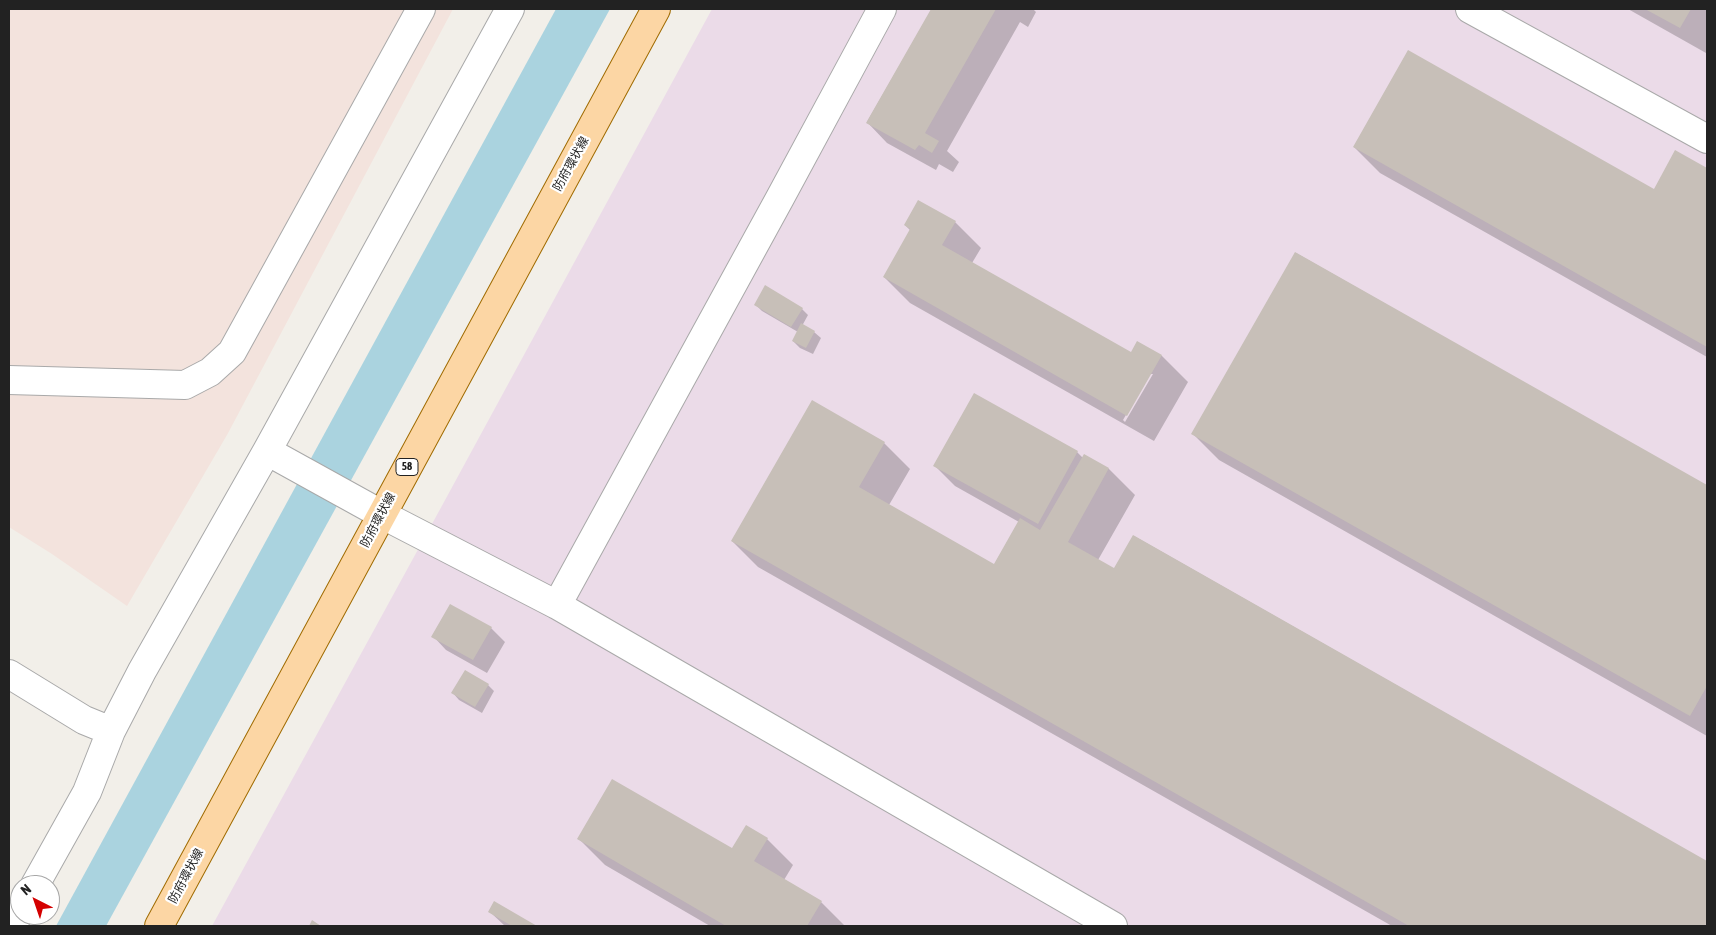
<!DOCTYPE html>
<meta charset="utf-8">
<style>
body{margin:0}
#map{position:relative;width:1716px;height:935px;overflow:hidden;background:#f2efe9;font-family:"Asap Condensed",sans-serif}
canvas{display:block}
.frame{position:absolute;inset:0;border:10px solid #222;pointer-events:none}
.north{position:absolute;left:10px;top:875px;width:50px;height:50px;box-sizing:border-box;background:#fff;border:1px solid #a7a7a7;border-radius:50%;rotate:319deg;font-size:14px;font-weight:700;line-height:20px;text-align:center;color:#222}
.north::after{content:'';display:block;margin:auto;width:18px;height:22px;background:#d40000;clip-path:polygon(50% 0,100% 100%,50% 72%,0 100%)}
</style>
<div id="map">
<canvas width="1716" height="935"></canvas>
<div class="frame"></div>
<div class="north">N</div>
</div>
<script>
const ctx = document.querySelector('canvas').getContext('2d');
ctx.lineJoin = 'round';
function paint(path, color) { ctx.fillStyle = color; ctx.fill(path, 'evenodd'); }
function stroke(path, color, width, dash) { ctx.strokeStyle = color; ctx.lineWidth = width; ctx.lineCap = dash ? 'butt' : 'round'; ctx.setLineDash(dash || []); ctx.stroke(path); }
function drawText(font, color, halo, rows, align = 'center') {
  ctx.font = font + ' "Asap Condensed","Noto Sans JP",sans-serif'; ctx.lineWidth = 4.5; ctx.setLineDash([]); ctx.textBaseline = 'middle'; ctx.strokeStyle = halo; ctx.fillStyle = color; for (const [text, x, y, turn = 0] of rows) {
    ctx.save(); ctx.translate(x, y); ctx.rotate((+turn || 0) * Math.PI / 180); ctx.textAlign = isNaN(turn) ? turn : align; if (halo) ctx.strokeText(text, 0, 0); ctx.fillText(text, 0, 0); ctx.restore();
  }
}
paint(new Path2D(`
 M712,9H1707V926H212L444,502Z`), '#ebdbe8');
paint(new Path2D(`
 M9,9H453L227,435L127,606L52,554L9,527Z`), '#f3e3dd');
paint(new Path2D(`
 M556,9H610L106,926H56Z`), '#aad3df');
paint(new Path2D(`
 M932,9H1033L1036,12L1028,27L1020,22L947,151L959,162L953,172L939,164L936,170L887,143L867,122Z
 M1628,9H1707V52L1706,53Z
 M1354,147L1654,190L1676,152L1707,170V357L1380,173Z
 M955,222L981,248L972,263L1132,354L1138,343L1162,356L1188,382L1154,441L910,303L884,277L911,231L905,225ZM1150,374H1153L1125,422L1123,420Z
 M1296,253L1707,487V736L1219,460L1193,434Z
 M755,304L802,309L808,315L802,326L814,332L821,338L813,354L800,348L793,341L798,332L762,311Z
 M884,443L910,469L889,505L994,565L1019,522L955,486L935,466L1077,452L1083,458L1084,456L1109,469L1135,495L1098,560L1115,570L1134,536L1707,862V926H1392L758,567L732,541Z
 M491,628L505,642L487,673L446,650L433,636Z
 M488,685L494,691L482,713L459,700L453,693Z
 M579,839L732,850L767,839L793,865L784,880L821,902L845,926H710L605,865Z
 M495,903L535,926H505L489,911Z`), '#0003');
paint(new Path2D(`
 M931,9H996L925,133L939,141L932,153L919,145L915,150L866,123Z
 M1645,9H1691L1680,28Z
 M1408,50L1654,189L1675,150L1707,168V347L1353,147Z
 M918,200L956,221L942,245L1131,352L1137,341L1162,355L1127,416L883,277L910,229L904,225Z
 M1295,252L1707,485V686L1690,716L1191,434Z
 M765,285L803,308L791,327L754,305Z
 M801,323L815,331L806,348L792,341Z
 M974,393L1078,451L1038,524L933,466Z
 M812,400L885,442L859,487L994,564L1020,518L1040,530L1084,454L1109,468L1068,542L1114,568L1133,535L1707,861V926H1409L731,541Z
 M450,604L492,627L473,660L431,637Z
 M465,670L489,684L475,707L451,693Z
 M612,779L732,848L746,825L768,838L754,861L822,901L807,926H726L577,839Z
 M494,901L537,926H512L488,912Z
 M312,920L321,926H309Z`), '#c7bfb8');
const minor = new Path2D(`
 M1470,9L1707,139
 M9,380L185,385L210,372L232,352L421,9
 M267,451L381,514L557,605L1113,926
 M557,605L780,198L882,9
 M9,674L84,720L111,731
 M35,885L87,792L111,731L142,671L267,451L510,9
 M12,926L20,911`);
const major = new Path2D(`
 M159,926L656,9`);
stroke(minor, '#a9a9a9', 30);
stroke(major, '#a06b00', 30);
stroke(minor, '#fff', 28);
stroke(major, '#fcd6a4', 28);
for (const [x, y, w] of [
 [407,467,22]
]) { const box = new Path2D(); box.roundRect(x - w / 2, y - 8.5, w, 17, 4); ctx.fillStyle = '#fff'; ctx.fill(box); stroke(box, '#222', 1); }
drawText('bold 11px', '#222', null, [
 ["58",407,467]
]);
drawText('12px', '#222', '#fff', [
 ["防府環状線",571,164,-61],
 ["防府環状線",378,520,-62],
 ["防府環状線",186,876,-62]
]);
</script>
